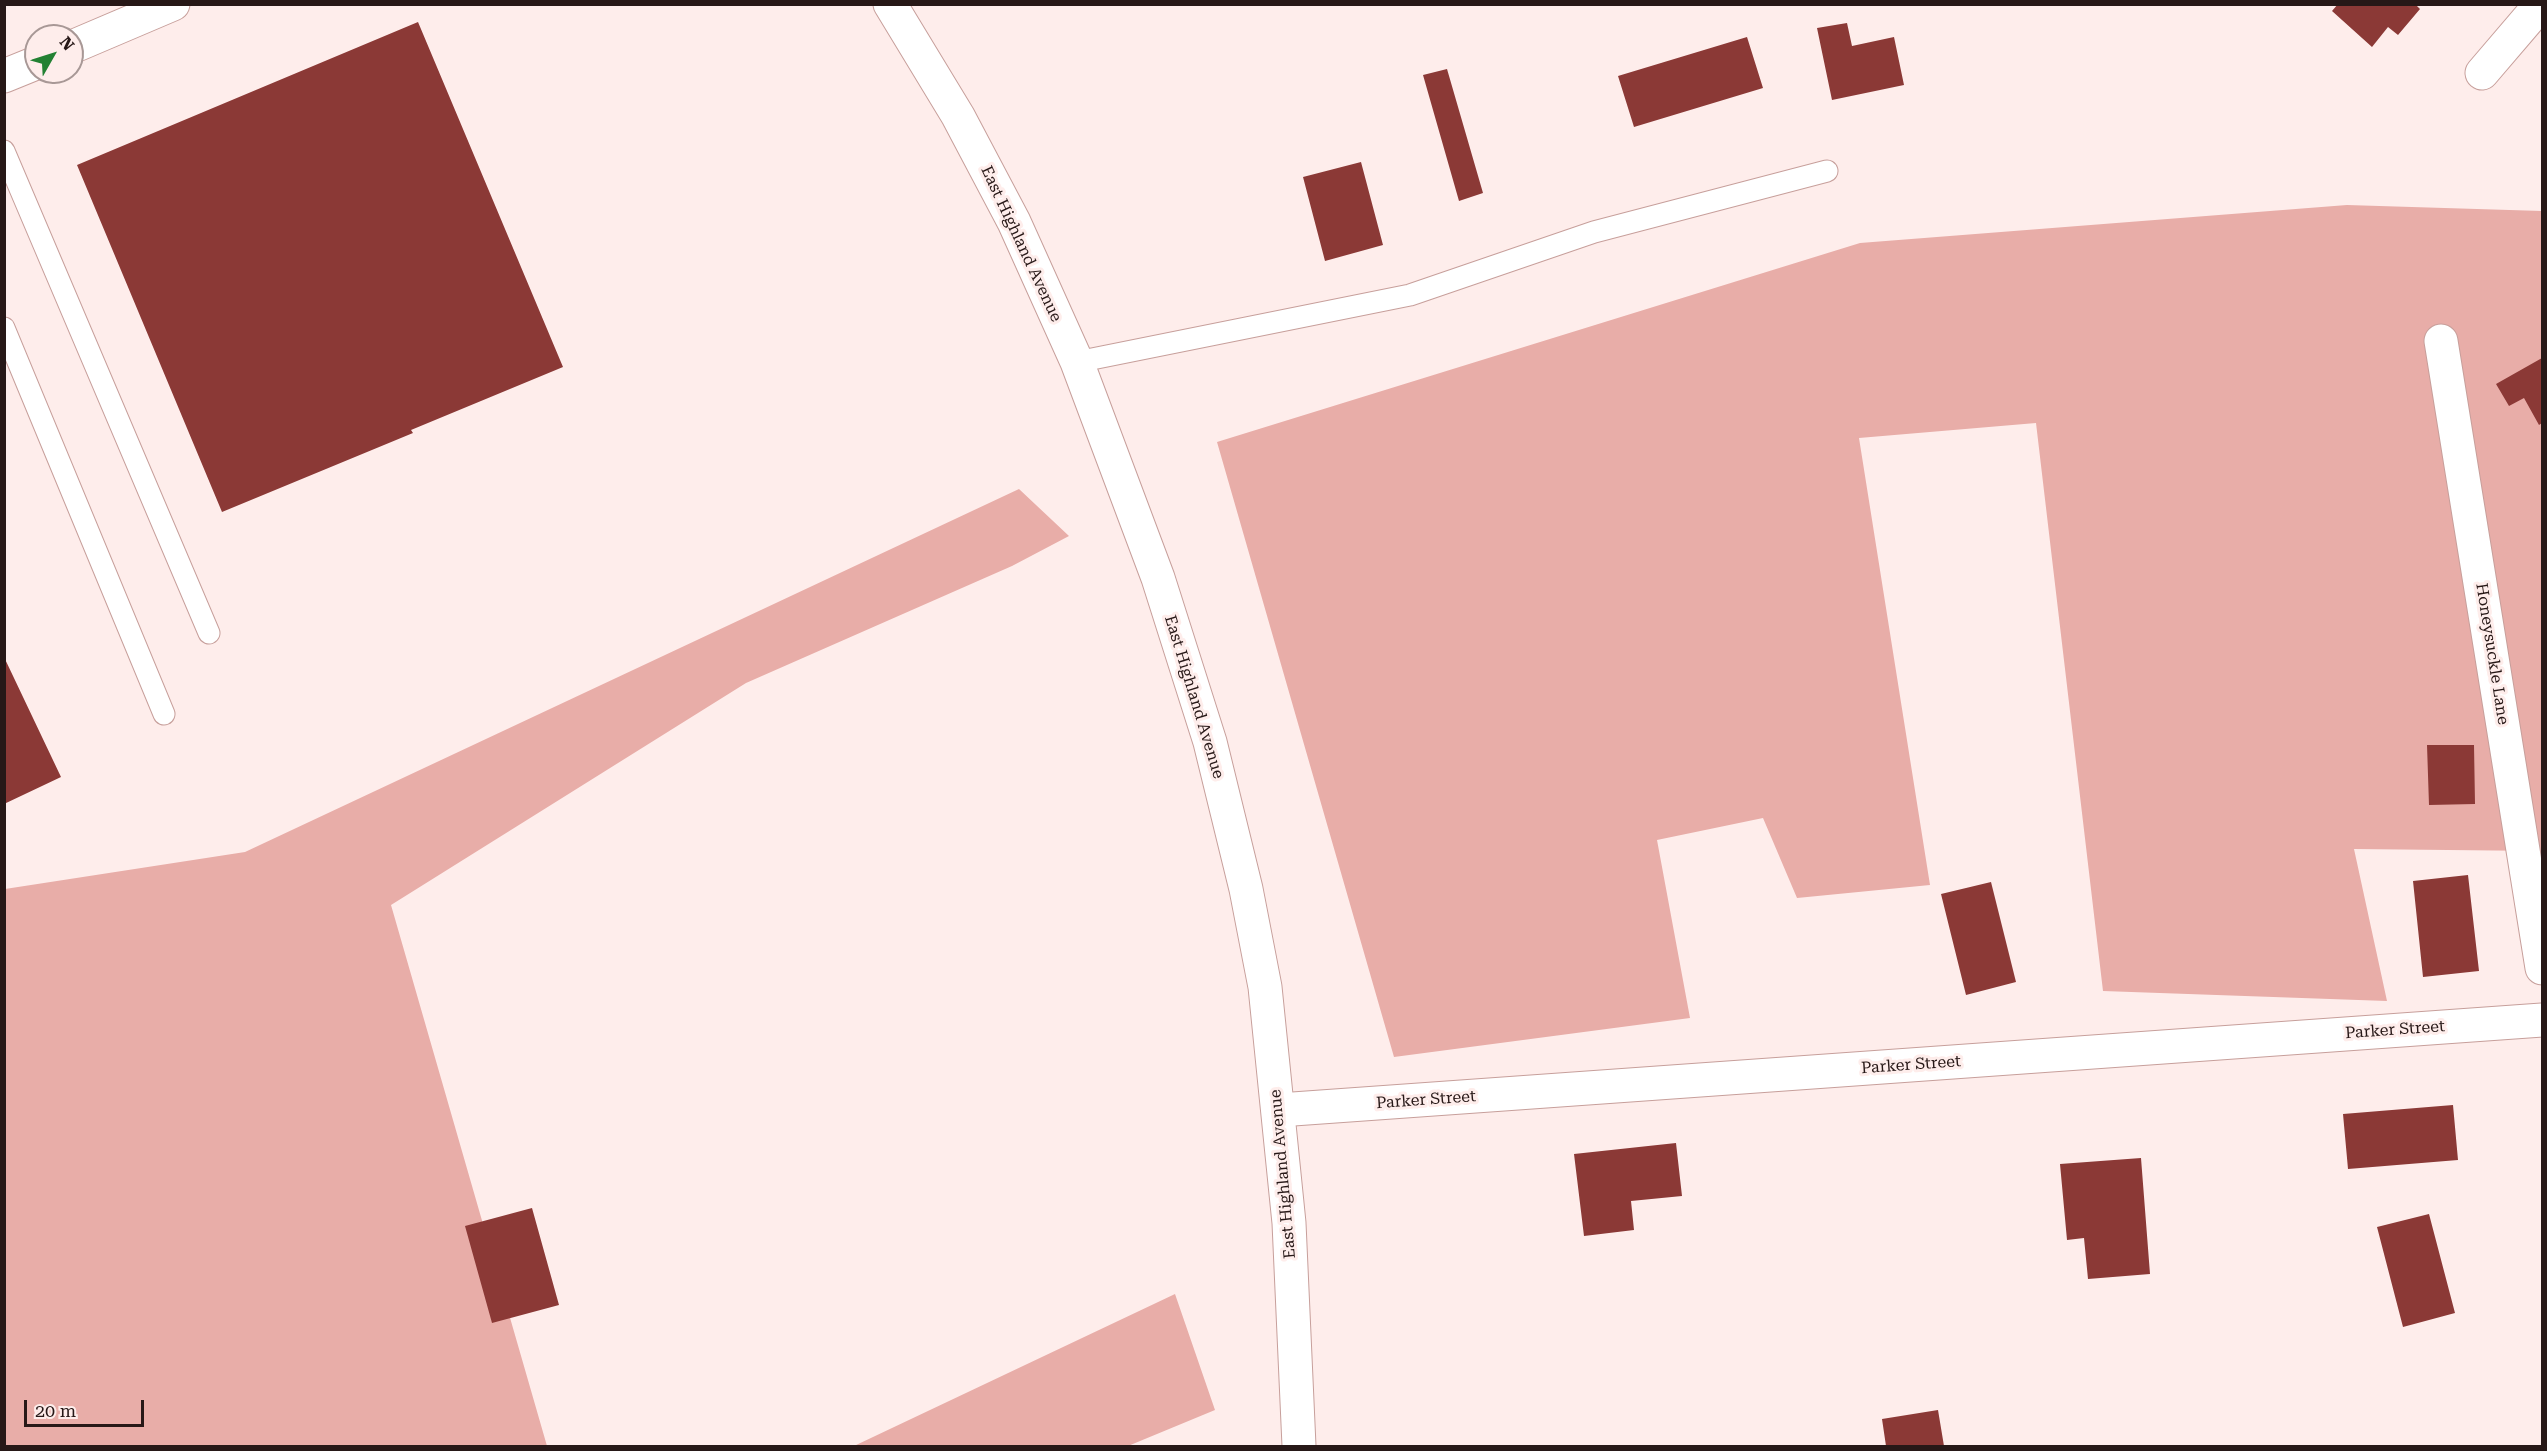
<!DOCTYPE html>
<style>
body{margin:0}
#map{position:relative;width:2547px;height:1451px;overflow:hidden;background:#feedeb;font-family:"Roboto Serif",serif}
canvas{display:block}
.frame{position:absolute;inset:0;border:6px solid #271817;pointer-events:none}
.north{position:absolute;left:24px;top:24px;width:60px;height:60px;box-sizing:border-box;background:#feedeb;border:2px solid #a89896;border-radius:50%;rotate:51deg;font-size:16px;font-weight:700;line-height:24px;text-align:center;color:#271817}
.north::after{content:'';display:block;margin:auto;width:21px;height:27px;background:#238133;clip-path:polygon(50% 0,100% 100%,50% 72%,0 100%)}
.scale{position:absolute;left:24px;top:1400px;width:120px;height:27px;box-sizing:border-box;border:3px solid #271817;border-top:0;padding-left:8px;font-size:18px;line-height:21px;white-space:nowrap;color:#271817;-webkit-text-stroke:4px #feedeb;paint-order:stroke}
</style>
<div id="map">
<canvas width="2547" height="1451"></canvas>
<div class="frame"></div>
<div class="north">N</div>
<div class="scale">20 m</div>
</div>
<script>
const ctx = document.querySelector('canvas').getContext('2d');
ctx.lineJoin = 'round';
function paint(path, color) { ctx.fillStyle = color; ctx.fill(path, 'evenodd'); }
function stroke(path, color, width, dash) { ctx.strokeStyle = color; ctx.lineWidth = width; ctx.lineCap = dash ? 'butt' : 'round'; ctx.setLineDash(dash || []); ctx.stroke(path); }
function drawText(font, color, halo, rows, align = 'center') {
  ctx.font = font + ' "Roboto Serif",serif'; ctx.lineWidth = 6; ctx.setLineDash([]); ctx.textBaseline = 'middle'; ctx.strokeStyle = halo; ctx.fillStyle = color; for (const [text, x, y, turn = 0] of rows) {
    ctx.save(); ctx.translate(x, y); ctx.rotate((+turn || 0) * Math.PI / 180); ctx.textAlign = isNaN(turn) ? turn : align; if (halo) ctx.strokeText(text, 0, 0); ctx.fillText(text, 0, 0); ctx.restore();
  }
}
paint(new Path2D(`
 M2347,205L2542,211V851L2354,849L2387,1001L2103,991L2036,423L1859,438L1930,885L1797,898L1763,818L1657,840L1690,1018L1394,1057L1217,442L1860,243Z
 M1019,489L1069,536L1012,566L746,683L391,905L547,1446H5V889L245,852Z
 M1175,1294L1215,1410L1128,1446H854Z`), '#e8ada8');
paint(new Path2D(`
 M2338,4H2415L2420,9L2398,35L2388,27L2372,47L2332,11Z
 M418,22L563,367L411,430L413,433L222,512L77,165Z
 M1847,23L1852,46L1894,37L1904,85L1832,100L1817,28Z
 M1747,37L1763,88L1634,127L1618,76Z
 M1447,69L1483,193L1459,201L1423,75Z
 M1361,162L1383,245L1325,261L1303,177Z
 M2542,358V423L2539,425L2524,398L2509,406L2496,384Z
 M4,657L61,777L4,804Z
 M2427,745H2474L2475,804L2429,805Z
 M2468,875L2479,971L2423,977L2413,881Z
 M1991,882L2016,982L1966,995L1941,894Z
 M2453,1105L2458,1160L2348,1169L2343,1114Z
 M1676,1143L1682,1196L1631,1201L1634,1230L1584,1236L1574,1154Z
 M2141,1158L2150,1274L2088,1279L2084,1238L2067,1240L2060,1164Z
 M532,1208L559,1305L492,1323L465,1226Z
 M2429,1214L2455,1313L2403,1327L2377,1227Z
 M1938,1410L1944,1446H1886L1882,1419Z`), '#8b3936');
const service = new Path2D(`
 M4,151L209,633
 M4,328L164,714
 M1077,362L1410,295L1594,232L1827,171`);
const minor = new Path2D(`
 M72,47L173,4
 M2482,73L2541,4
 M4,76L36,63
 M2441,341L2542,968
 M1279,1110L2542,1020`);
const tertiary = new Path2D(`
 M890,4L958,116L1014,222L1077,362L1158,578L1210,742L1246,889L1265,987L1289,1223L1299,1446`);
stroke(service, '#c79f9b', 23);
stroke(minor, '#c79f9b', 35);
stroke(tertiary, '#c79f9b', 35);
stroke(service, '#fff', 21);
stroke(minor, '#fff', 33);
stroke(tertiary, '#fff', 33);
drawText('16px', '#271817', '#feedeb', [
 ["East Highland Avenue",1021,244,65],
 ["Honeysuckle Lane",2492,654,81],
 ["East Highland Avenue",1194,697,73],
 ["Parker Street",2395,1030,-4],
 ["Parker Street",1911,1065,-4],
 ["Parker Street",1426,1100,-4],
 ["East Highland Avenue",1283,1174,-95]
]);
</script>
